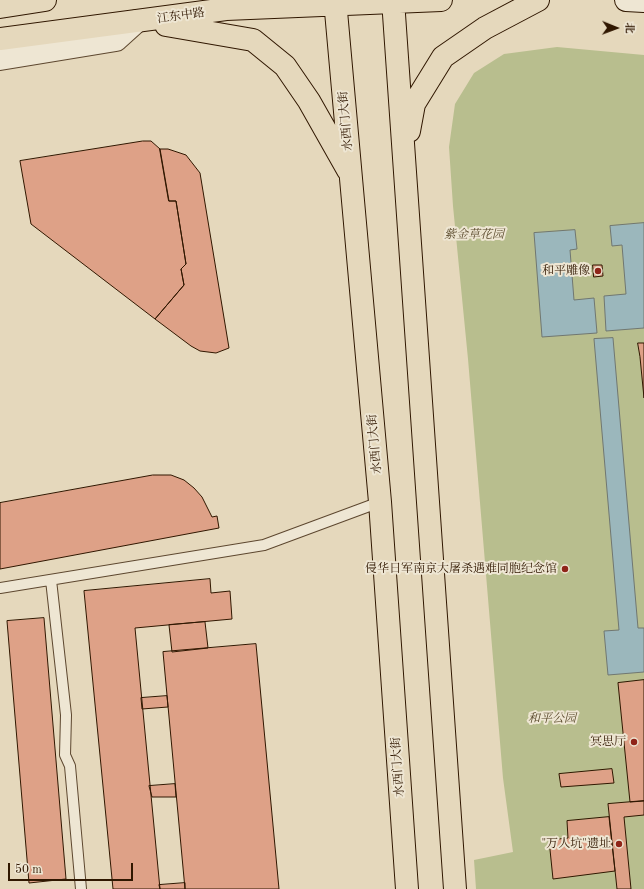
<!DOCTYPE html>
<meta charset="utf-8">
<style>
body{margin:0}
#map{position:relative;width:644px;height:889px;overflow:hidden;background:#e5d8bc;font-family:"Old Standard TT","Noto Serif SC",serif}
canvas{display:block}
.north{position:absolute;left:596px;top:8px;width:40px;height:40px;-webkit-text-stroke:3px #eee6d3;paint-order:stroke;rotate:91deg;font-size:11px;font-weight:700;line-height:16px;text-align:center;color:#301700}
.north::after{content:'';display:block;margin:auto;width:14px;height:18px;background:#301700;clip-path:polygon(50% 0,100% 100%,50% 72%,0 100%)}
.scale{position:absolute;left:8px;top:863px;width:125px;height:18px;box-sizing:border-box;border:2px solid #301700;border-top:0;padding-left:5px;font-size:12px;line-height:14px;white-space:nowrap;color:#301700;-webkit-text-stroke:3px #eee6d3;paint-order:stroke}
</style>
<div id="map">
<canvas width="644" height="889"></canvas>
<div class="north">北</div>
<div class="scale">50 m</div>
</div>
<script>
const ctx = document.querySelector('canvas').getContext('2d');
ctx.lineJoin = 'round';
function paint(path, color) { ctx.fillStyle = color; ctx.fill(path, 'evenodd'); }
function stroke(path, color, width, dash) { ctx.strokeStyle = color; ctx.lineWidth = width; ctx.lineCap = dash ? 'butt' : 'round'; ctx.setLineDash(dash || []); ctx.stroke(path); }
function drawText(font, color, halo, rows, align = 'center') {
  ctx.font = font + ' "Old Standard TT","Noto Serif SC",serif'; ctx.lineWidth = 4; ctx.setLineDash([]); ctx.textBaseline = 'middle'; ctx.strokeStyle = halo; ctx.fillStyle = color; for (const [text, x, y, turn = 0] of rows) {
    ctx.save(); ctx.translate(x, y); ctx.rotate((+turn || 0) * Math.PI / 180); ctx.textAlign = isNaN(turn) ? turn : align; if (halo) ctx.strokeText(text, 0, 0); ctx.fillText(text, 0, 0); ctx.restore();
  }
}
paint(new Path2D(`
 M557,47L644,55V889H476L474,860L513,852L503,778L468,359L453,206L449,147L455,104L474,73L504,54Z`), '#b8be8e');
const water = new Path2D(`
 M644,223V328L606,331L604,296L626,294L622,245L612,246L610,226Z
 M575,230L577,249L570,250L574,300L594,298L597,333L542,337L534,233Z
 M613,338L638,628H644V672L608,675L604,631L619,630L594,339Z`);
paint(water, '#9bb7bc');
stroke(water, '#707771', 1);
const building = new Path2D(`
 M143,141H151L160,149L169,201H176L186,264L181,269L184,285L155,319L31,224L20,161Z
 M160,149H168L186,155L200,173L229,348L216,353L200,351L191,346L155,319L184,285L181,269L186,264L176,201H169Z
 M593,265H602L603,276L594,277Z
 M638,343H644V398L640,357Z
 M153,475H171L184,480L194,488L202,497L212,517L217,516L219,528L0,569V503Z
 M210,579L211,593L230,591L232,619L135,628L160,889H113L84,591Z
 M44,618L66,879L29,883L7,621Z
 M205,622L208,648L172,652L169,625Z
 M256,644L279,889H185L163,652Z
 M644,680V801L630,802L618,683Z
 M167,696L168,707L142,709L141,698Z
 M612,769L614,783L561,787L559,774Z
 M175,784L176,797H152L149,786Z
 M644,801V815L624,817L631,889H617L608,804Z
 M609,817L615,871L553,879L549,840L568,838L567,821Z
 M185,883V889H160L159,885Z`);
paint(building, '#dea187');
stroke(building, '#301700', 1);
const service = new Path2D(`
 M51,580L66,715L65,755L70,766L81,889
 M0,588L264,545L380,502`);
const tertiary = new Path2D(`
 M0,59L116,40L137,21`);
const secondary = new Path2D(`
 M626,0L644,1`);
const primary = new Path2D(`
 M335,0L380,502L407,889
 M393,0L455,889
 M166,25L253,40L285,66L309,101L348,170
 M0,39L226,9L441,0
 M409,131L414,104L443,57L485,28L538,0`);
const trunk = new Path2D(`
 M0,7L45,0`);
stroke(service, '#5d472f', 12);
stroke(tertiary, '#5d472f', 24);
stroke(secondary, '#301700', 24);
stroke(primary, '#301700', 24);
stroke(trunk, '#301700', 24);
stroke(service, '#eee6d3', 10);
stroke(tertiary, '#eee6d3', 22);
stroke(secondary, '#eee6d3', 22);
stroke(primary, '#e5d8bc', 22);
stroke(trunk, '#e5d8bc', 22);
for (const [x, y, r, color] of [
 [598,271,4,"#8f2418"],
 [565,569,4,"#8f2418"],
 [634,742,4,"#8f2418"],
 [619,844,4,"#8f2418"]
]) { const dot = new Path2D(); dot.arc(x, y, r, 0, 2 * Math.PI); ctx.fillStyle = color; ctx.fill(dot); stroke(dot, '#eee6d3', 1.5); }
drawText('12px', '#301700', '#eee6d3', [
 ["江东中路",181,16,-8],
 ["水西门大街",346,121,-95],
 ["水西门大街",375,444,-95],
 ["水西门大街",398,767,-94]
]);
drawText('italic 12px', '#59492b', '#eee6d3', [
 ["紫金草花园",474,235],
 ["和平公园",552,719]
]);
drawText('12px', '#301700', '#eee6d3', [
 ["和平雕像",590,271],
 ["侵华日军南京大屠杀遇难同胞纪念馆",557,569],
 ["冥思厅",626,742],
 ["\"万人坑\"遗址",611,844]
], 'right');
</script>
